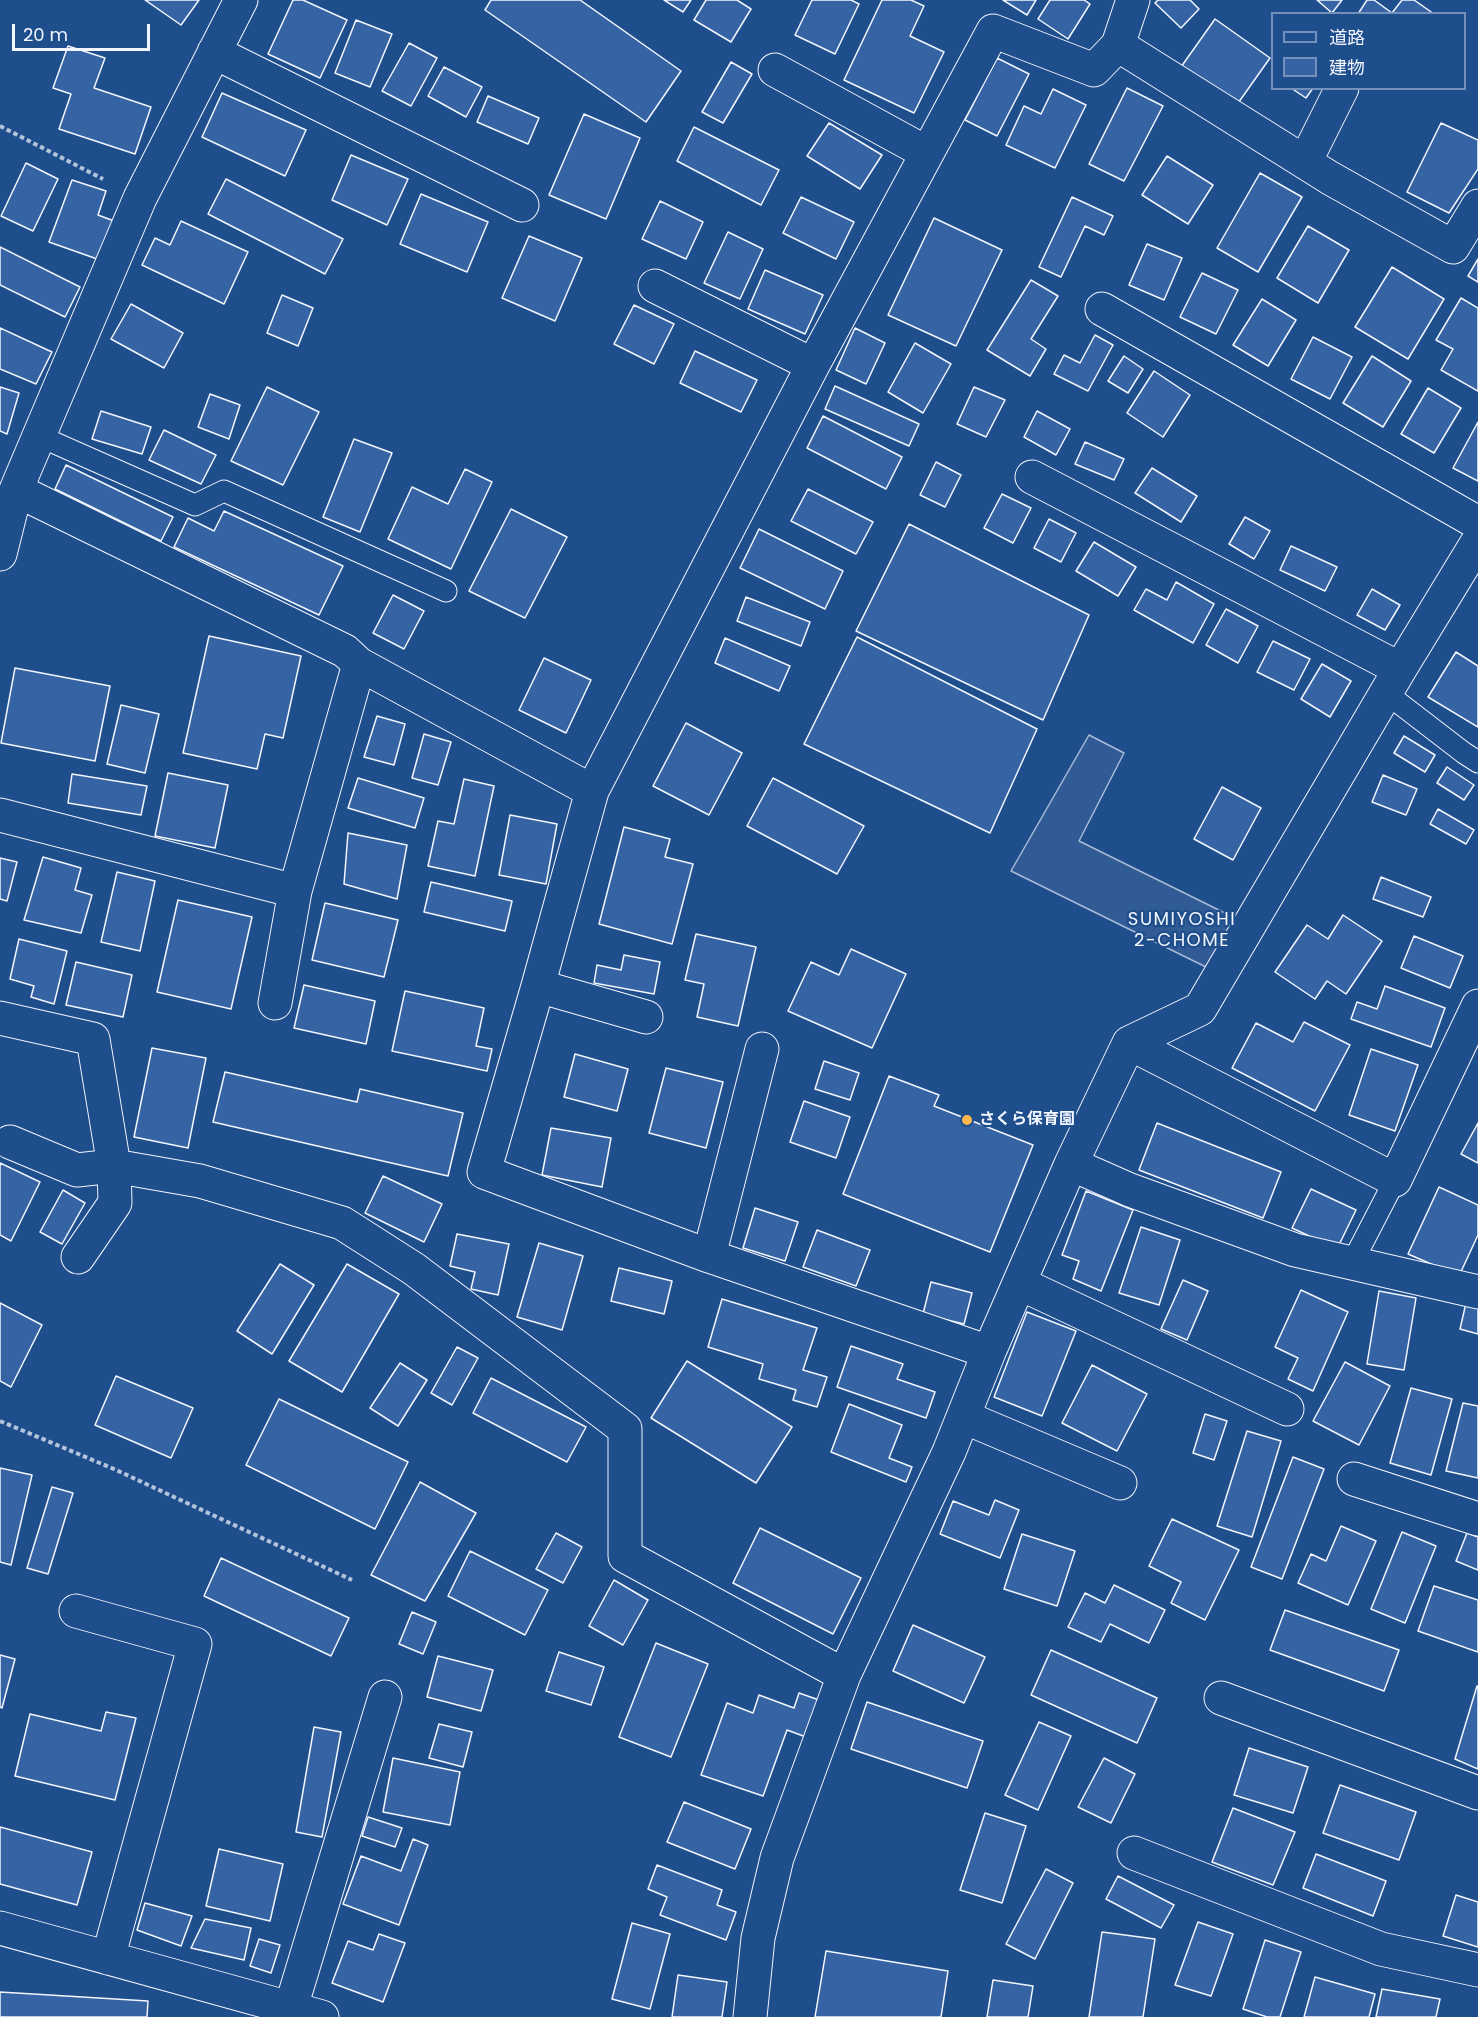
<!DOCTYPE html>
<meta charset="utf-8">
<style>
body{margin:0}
#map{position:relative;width:1478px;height:2017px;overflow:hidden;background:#1f4e8c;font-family:Poppins,"Noto Sans JP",sans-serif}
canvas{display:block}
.legend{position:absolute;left:1271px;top:12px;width:195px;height:78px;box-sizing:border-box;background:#1f4e8c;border:2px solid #7391ba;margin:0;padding:8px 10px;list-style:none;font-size:18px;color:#f2f6ff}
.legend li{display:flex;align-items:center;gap:12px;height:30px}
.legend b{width:30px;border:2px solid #7391ba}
.scale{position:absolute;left:12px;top:24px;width:138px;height:27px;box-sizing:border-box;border:3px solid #f2f6ff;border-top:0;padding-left:8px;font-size:18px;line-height:21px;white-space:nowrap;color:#f2f6ff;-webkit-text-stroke:4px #1f4e8c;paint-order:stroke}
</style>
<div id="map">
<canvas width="1478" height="2017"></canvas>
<ul class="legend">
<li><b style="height:8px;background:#1f4e8c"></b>道路</li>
<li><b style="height:16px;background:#3563a3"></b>建物</li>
</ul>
<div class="scale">20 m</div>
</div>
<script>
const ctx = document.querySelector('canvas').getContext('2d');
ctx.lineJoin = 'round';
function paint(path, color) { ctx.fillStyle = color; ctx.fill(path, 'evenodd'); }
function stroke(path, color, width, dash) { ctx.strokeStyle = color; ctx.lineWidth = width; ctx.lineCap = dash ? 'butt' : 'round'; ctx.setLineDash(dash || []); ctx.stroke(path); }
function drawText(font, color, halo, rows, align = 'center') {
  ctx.font = font + ' Poppins,"Noto Sans JP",sans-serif'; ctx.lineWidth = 4.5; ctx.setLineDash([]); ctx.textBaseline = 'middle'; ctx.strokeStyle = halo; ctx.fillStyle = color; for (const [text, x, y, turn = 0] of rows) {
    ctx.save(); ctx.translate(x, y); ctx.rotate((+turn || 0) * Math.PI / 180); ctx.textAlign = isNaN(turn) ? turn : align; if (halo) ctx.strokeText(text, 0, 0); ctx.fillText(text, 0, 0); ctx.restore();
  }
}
const parking = new Path2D(`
 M1089,735L1124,753L1079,841L1235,918L1208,968L1011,871Z`);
paint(parking, '#305b95');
stroke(parking, '#a8bbd7', 1.5);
const building = new Path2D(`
 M145,0H199L181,25Z
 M293,0H303L347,20L320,78L268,54Z
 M491,0H580L681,71L646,122L485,10Z
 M664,0H691L683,12Z
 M706,0H737L751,9L731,42L694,20Z
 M812,0H851L859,4L835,54L795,35Z
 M882,0H911L924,6L910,36L944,52L914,113L844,80Z
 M1003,0H1036L1027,15Z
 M1050,0H1084L1090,4L1068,39L1038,19Z
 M1158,0H1190L1199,9L1181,28L1155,3Z
 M1317,0H1342L1332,13Z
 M1367,0H1374L1392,13L1402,0H1414L1434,14H1358Z
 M1215,19L1270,58L1236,106L1181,67Z
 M356,20L392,34L370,87L335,73Z
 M409,43L437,58L411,106L382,91Z
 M68,46L105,58L94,88L151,107L135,154L59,129L71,94L53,88Z
 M997,58L1029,74L997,136L965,120Z
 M731,62L752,74L723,123L702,112Z
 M444,67L482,87L466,117L428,96Z
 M1127,88L1163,106L1124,181L1089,164Z
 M1291,88H1313L1306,98Z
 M1053,89L1086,105L1055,168L1006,145L1024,106L1041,114Z
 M222,93L306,130L285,176L202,137Z
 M488,96L539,118L528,144L477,122Z
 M584,114L640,138L606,219L549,195Z
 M829,123L882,155L860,189L807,156Z
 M1441,123L1478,140V169L1449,213L1407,192Z
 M694,127L779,170L761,205L677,161Z
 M351,155L408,179L387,225L332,200Z
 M1167,156L1213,185L1188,224L1142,195Z
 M26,163L58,179L33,231L1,216Z
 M1260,173L1302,197L1258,272L1217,248Z
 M226,179L343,239L325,274L208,214Z
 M72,180L106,191L98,215L114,221L100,260L49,242Z
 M421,194L488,222L467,272L400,244Z
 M801,197L854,222L836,259L783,233Z
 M1072,197L1113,216L1104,235L1085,226L1061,277L1039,267Z
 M660,201L703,222L686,259L642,239Z
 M934,218L1002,250L956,346L888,315Z
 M181,221L248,252L224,304L142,265L155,238L170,245Z
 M1308,226L1349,250L1318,303L1277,278Z
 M728,232L763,249L740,299L704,283Z
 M529,236L582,258L555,321L502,298Z
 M1147,244L1182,258L1164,300L1129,285Z
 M0,247L80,287L65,317L0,285Z
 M1478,259V282L1468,276Z
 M1392,267L1444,299L1408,359L1355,327Z
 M765,270L823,295L805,334L748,309Z
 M1202,273L1238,290L1216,334L1180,317Z
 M1031,280L1058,296L1031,339L1046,349L1030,376L987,350Z
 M282,295L313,308L298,346L267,333Z
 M1461,298L1478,308V391L1441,370L1453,349L1436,340Z
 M1262,299L1296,320L1268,366L1233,345Z
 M131,304L183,333L164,368L111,339Z
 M634,305L674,324L654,364L614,344Z
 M0,328L52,352L36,384L0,369Z
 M855,328L885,343L866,384L836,370Z
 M1095,335L1113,345L1088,391L1054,374L1064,355L1080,363Z
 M1313,337L1352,357L1330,399L1291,379Z
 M915,343L951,364L923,413L888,392Z
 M695,351L757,380L741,412L680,383Z
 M1124,356L1143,369L1128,393L1108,381Z
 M1372,356L1411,381L1383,427L1343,403Z
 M1154,371L1190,395L1163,437L1127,413Z
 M835,386L919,424L909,446L825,409Z
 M0,387L19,393L7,434L0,431Z
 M267,387L319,412L283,485L231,461Z
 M974,387L1005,400L986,437L957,424Z
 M1428,388L1461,408L1434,453L1401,434Z
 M210,394L240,405L229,439L198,427Z
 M101,411L151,427L142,454L92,439Z
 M1037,411L1070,429L1056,455L1024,437Z
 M823,416L902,457L886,489L807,448Z
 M1478,422V481L1453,468Z
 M164,430L216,455L201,484L149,460Z
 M354,439L392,453L360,532L323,517Z
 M1085,442L1124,459L1114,480L1075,464Z
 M936,462L961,475L945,507L920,495Z
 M66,465L173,517L161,541L55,489Z
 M1152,468L1197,496L1181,522L1135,493Z
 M465,469L492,482L451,569L388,539L412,487L448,504Z
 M808,489L873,522L856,554L791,521Z
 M1002,494L1031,508L1013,543L984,528Z
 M511,509L567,537L525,618L469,591Z
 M224,511L343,566L319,615L174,547L188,518L214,531Z
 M1245,517L1270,531L1254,559L1229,544Z
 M1049,519L1076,533L1061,562L1034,548Z
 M909,524L1089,615L1043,720L856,631Z
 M759,529L843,571L825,609L740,568Z
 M1094,542L1136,567L1118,596L1076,571Z
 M1291,546L1337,567L1325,591L1280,570Z
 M1176,582L1214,604L1193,643L1134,610L1146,589L1167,600Z
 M1372,589L1400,605L1385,630L1357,615Z
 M393,595L424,611L404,649L373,633Z
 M746,597L810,622L801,646L737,621Z
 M1226,609L1258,626L1238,663L1206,645Z
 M209,636L301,656L283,738L265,734L257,769L183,753Z
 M857,637L1037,729L990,833L804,744Z
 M725,638L790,666L779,691L715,663Z
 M1273,641L1310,659L1294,690L1257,672Z
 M1456,652L1478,666V727L1428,697Z
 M544,658L591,680L566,733L519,710Z
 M1322,664L1351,681L1330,717L1301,699Z
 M15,668L110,686L95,761L1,743Z
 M121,705L159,714L145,773L107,764Z
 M377,716L405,724L394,765L364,757Z
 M686,723L742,753L709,815L653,786Z
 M424,734L451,742L438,785L412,778Z
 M1404,736L1435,755L1425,772L1394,753Z
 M1447,767L1474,785L1464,800L1437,783Z
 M168,773L228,785L215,848L155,836Z
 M72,774L147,786L141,815L68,803Z
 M1383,775L1417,789L1406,815L1372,802Z
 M358,778L424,798L415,828L348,808Z
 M773,778L864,826L837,874L747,826Z
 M464,779L494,786L475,876L428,866L438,821L454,824Z
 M1222,787L1261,808L1233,860L1194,839Z
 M1438,809L1474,830L1466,844L1430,824Z
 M510,815L557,824L546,884L499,875Z
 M624,827L670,839L665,857L693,864L672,944L599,924Z
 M348,833L407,845L397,899L344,884Z
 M43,857L81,868L75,890L92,895L81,933L24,920Z
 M0,858L17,862L7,901L0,899Z
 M117,872L155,881L140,951L101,942Z
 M1381,877L1431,897L1423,917L1373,899Z
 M431,882L512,901L505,931L424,912Z
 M178,900L252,917L231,1009L157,992Z
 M325,903L398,920L384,977L312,960Z
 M1343,915L1382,941L1346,994L1327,981L1315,999L1275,972L1307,925L1328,939Z
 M696,934L756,947L738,1026L697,1017L704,984L685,980Z
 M1414,936L1463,956L1450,988L1401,968Z
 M19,939L67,951L54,1004L31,997L34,986L10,979Z
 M851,949L906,974L872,1048L788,1011L811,962L839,975Z
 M624,955L660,962L654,994L594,983L597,965L621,970Z
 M76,962L132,975L123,1017L66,1005Z
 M304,985L375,1001L366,1044L294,1028Z
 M1385,986L1445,1008L1431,1047L1351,1019L1357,1002L1377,1009Z
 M405,991L484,1008L476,1046L492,1049L487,1071L392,1051Z
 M1304,1022L1350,1045L1315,1111L1232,1068L1256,1023L1293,1042Z
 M152,1048L206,1058L188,1148L134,1137Z
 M1371,1049L1418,1065L1395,1131L1349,1115Z
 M575,1054L628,1069L617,1111L564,1097Z
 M824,1061L859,1073L850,1100L815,1089Z
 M666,1068L723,1082L706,1148L649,1133Z
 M225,1072L357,1102L360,1089L463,1113L448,1176L213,1122Z
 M889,1076L939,1095L934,1106L1033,1145L990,1252L843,1194Z
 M804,1101L850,1117L836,1158L790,1142Z
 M1157,1123L1281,1172L1263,1218L1139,1170Z
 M1478,1123V1163L1461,1154Z
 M551,1128L611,1138L602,1187L542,1175Z
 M0,1163L40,1182L11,1241L0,1235Z
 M383,1176L442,1204L424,1242L365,1213Z
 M1439,1187L1478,1205V1235L1459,1276L1408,1254Z
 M1311,1189L1356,1210L1337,1249L1292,1228Z
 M63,1190L85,1203L62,1244L40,1232Z
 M1086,1191L1133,1210L1101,1291L1073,1279L1079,1261L1062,1255Z
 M755,1208L798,1222L785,1261L743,1248Z
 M1141,1227L1180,1240L1159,1305L1119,1293Z
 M817,1230L870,1250L856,1286L803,1267Z
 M457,1234L509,1244L498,1295L471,1289L475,1272L450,1266Z
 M539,1243L583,1256L562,1330L517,1317Z
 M280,1264L314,1285L272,1354L237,1331Z
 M347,1264L399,1294L342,1392L289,1361Z
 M619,1268L672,1281L664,1314L611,1301Z
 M1183,1280L1208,1291L1187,1340L1161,1329Z
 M931,1282L972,1293L964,1324L923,1314Z
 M1301,1290L1348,1312L1313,1391L1288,1379L1298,1358L1275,1347Z
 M1379,1291L1416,1298L1404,1370L1367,1364Z
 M722,1299L817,1328L803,1370L827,1377L817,1407L793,1400L796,1390L759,1379L763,1364L708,1347Z
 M0,1303L42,1325L11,1387L0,1381Z
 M1466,1303L1478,1306V1334L1460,1329Z
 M1027,1312L1076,1331L1042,1416L994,1397Z
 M851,1346L903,1364L897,1379L935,1392L926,1418L837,1387Z
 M457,1347L478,1358L452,1405L431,1393Z
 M687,1361L792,1427L756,1483L651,1418Z
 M1345,1362L1390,1386L1359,1445L1313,1421Z
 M400,1363L427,1380L398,1426L370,1408Z
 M1092,1365L1147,1394L1117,1451L1062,1423Z
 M116,1376L193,1408L171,1458L95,1425Z
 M491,1378L586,1427L567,1462L473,1413Z
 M1411,1388L1452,1399L1431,1475L1390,1463Z
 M279,1399L408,1462L375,1529L246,1465Z
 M1463,1403L1478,1406V1478L1446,1471Z
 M849,1404L902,1425L889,1458L912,1467L906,1482L831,1452Z
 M1205,1414L1227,1421L1214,1460L1193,1453Z
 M1247,1431L1281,1441L1252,1537L1217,1526Z
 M1293,1457L1324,1469L1282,1579L1251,1567Z
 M0,1468L32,1475L11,1565L0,1562Z
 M420,1482L476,1513L425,1601L371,1575Z
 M52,1487L73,1493L48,1574L27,1568Z
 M995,1500L1019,1510L1000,1558L940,1534L953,1501L989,1515Z
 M1172,1519L1239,1550L1205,1620L1171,1603L1181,1582L1149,1566Z
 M1341,1526L1376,1541L1348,1605L1298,1583L1311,1554L1326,1561Z
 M760,1528L861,1578L833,1634L733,1583Z
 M1402,1532L1436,1546L1405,1623L1371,1609Z
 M556,1533L582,1547L563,1583L536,1569Z
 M1467,1533L1478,1537V1570L1456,1561Z
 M1022,1534L1075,1551L1057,1606L1004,1589Z
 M470,1551L548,1590L525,1635L448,1596Z
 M221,1558L349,1618L331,1656L204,1596Z
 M614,1580L648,1600L623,1645L589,1626Z
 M1114,1585L1165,1610L1149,1643L1110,1624L1101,1642L1068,1627L1085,1593L1105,1603Z
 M1434,1586L1478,1600V1652L1418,1631Z
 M1285,1610L1399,1650L1384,1691L1270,1650Z
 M412,1612L436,1622L423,1654L399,1644Z
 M913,1625L985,1657L964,1703L893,1671Z
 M656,1643L708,1664L671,1757L619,1737Z
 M1051,1650L1157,1698L1137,1743L1031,1695Z
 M559,1652L604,1667L591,1705L546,1691Z
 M0,1655L15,1659L2,1708L0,1707Z
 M438,1656L493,1670L481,1711L427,1697Z
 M1477,1686H1478V1769L1455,1759Z
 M799,1693L819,1700L806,1737L787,1730L763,1796L701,1775L727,1703L753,1713L759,1695L794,1708Z
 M867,1702L983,1741L967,1788L851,1749Z
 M106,1712L136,1718L115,1800L15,1776L30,1714L101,1731Z
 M1039,1722L1071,1736L1038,1810L1005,1795Z
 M439,1724L472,1732L463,1767L429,1758Z
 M314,1727L341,1732L322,1837L296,1832Z
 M1249,1748L1308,1767L1293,1813L1234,1795Z
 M393,1758L460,1772L450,1825L383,1812Z
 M1104,1758L1135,1774L1111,1823L1078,1807Z
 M1340,1785L1416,1812L1399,1860L1323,1833Z
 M684,1802L751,1829L735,1869L667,1842Z
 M1233,1808L1295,1832L1273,1885L1212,1862Z
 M985,1813L1026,1826L1002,1903L960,1890Z
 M368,1817L402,1828L395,1847L362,1836Z
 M0,1827L92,1852L77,1905L0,1884Z
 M413,1839L428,1845L399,1925L343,1904L361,1856L401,1871Z
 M219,1849L283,1864L270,1921L206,1906Z
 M1316,1854L1386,1881L1373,1916L1303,1888Z
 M657,1865L722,1890L717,1905L736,1912L726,1940L660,1915L667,1897L648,1889Z
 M1046,1869L1073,1883L1035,1959L1006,1944Z
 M1118,1876L1174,1905L1161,1928L1106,1899Z
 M1456,1895L1478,1902V1947L1443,1936Z
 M145,1903L192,1916L181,1946L137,1930Z
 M205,1919L251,1928L244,1960L191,1948Z
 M1198,1922L1233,1934L1211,1996L1175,1985Z
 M632,1923L670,1934L650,2009L612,1999Z
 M1102,1932L1155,1939L1143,2017H1089Z
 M379,1934L405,1943L383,2002L332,1983L348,1941L373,1950Z
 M259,1939L280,1945L271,1973L250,1966Z
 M1265,1940L1301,1952L1280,2017H1267L1243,2009Z
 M826,1951L948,1971L941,2017H815Z
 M678,1975L727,1982L722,2017H672Z
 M1315,1977L1375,1994L1369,2017H1304Z
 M993,1980L1033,1986L1028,2017H987Z
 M1382,1989L1440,1999L1436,2017H1376Z
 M0,1992L148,2001L147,2017H0Z`);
paint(building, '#3563a3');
stroke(building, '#f2f6ff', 1.5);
const lane = new Path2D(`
 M39,436L195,505L224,491L446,591
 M1386,693L1464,753L1478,762
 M1352,1263L1395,1180`);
const street = new Path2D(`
 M1118,45L1133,0
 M214,52L522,205
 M775,70L927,153
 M1305,162L1342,88
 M655,286L813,365
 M1102,309L1478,523
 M1032,477L1400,669
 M16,490L345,651L359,664
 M0,554L16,490L140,198L241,0
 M0,815L295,891L359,664L592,791
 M538,986L646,1017
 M275,1003L295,891
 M0,1018L93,1039L114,1166L200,1181L342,1223L414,1269L625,1429V1556L844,1675
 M1129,1043L1395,1180L1478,1006
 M762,1049L709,1256L989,1352
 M10,1142L77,1170L114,1166L115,1203L78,1257
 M1071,1164L1130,1190L1295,1250L1478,1292
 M709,1256L484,1172L538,986L592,791L813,365L993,31L1094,70L1118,45L1330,178L1453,247L1478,206
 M1019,1283L1287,1409
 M964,1417L1120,1483
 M1354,1479L1478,1519
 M76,1611L195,1644L108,1958
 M1221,1698L1478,1793
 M1134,1853L1381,1949L1478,1970
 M0,1928L322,2017
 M288,2017L385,1697
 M750,2017L758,1938L777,1858L844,1675L949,1452L989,1352L1071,1164L1129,1043L1200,1009L1400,669L1478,541`);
stroke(lane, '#f2f6ff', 23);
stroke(street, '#f2f6ff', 35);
stroke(new Path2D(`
 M0,126L103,179
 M0,1421L114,1469L352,1580`), '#b3c4dc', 4, [4.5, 3]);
stroke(lane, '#1f4e8c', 21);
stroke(street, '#1f4e8c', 33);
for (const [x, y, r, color] of [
 [967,1120,6,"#ffb74d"]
]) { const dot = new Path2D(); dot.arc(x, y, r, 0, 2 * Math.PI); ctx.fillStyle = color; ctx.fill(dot); stroke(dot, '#1f4e8c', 2); }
drawText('bold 16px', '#f2f6ff', '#1f4e8c', [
 ["さくら保育園",979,1120]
], 'left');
ctx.letterSpacing = '1.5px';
drawText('18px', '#f2f6ff', '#1f4e8c', [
 ["SUMIYOSHI",1182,920],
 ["2-CHOME",1182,941]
]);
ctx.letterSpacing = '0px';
</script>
